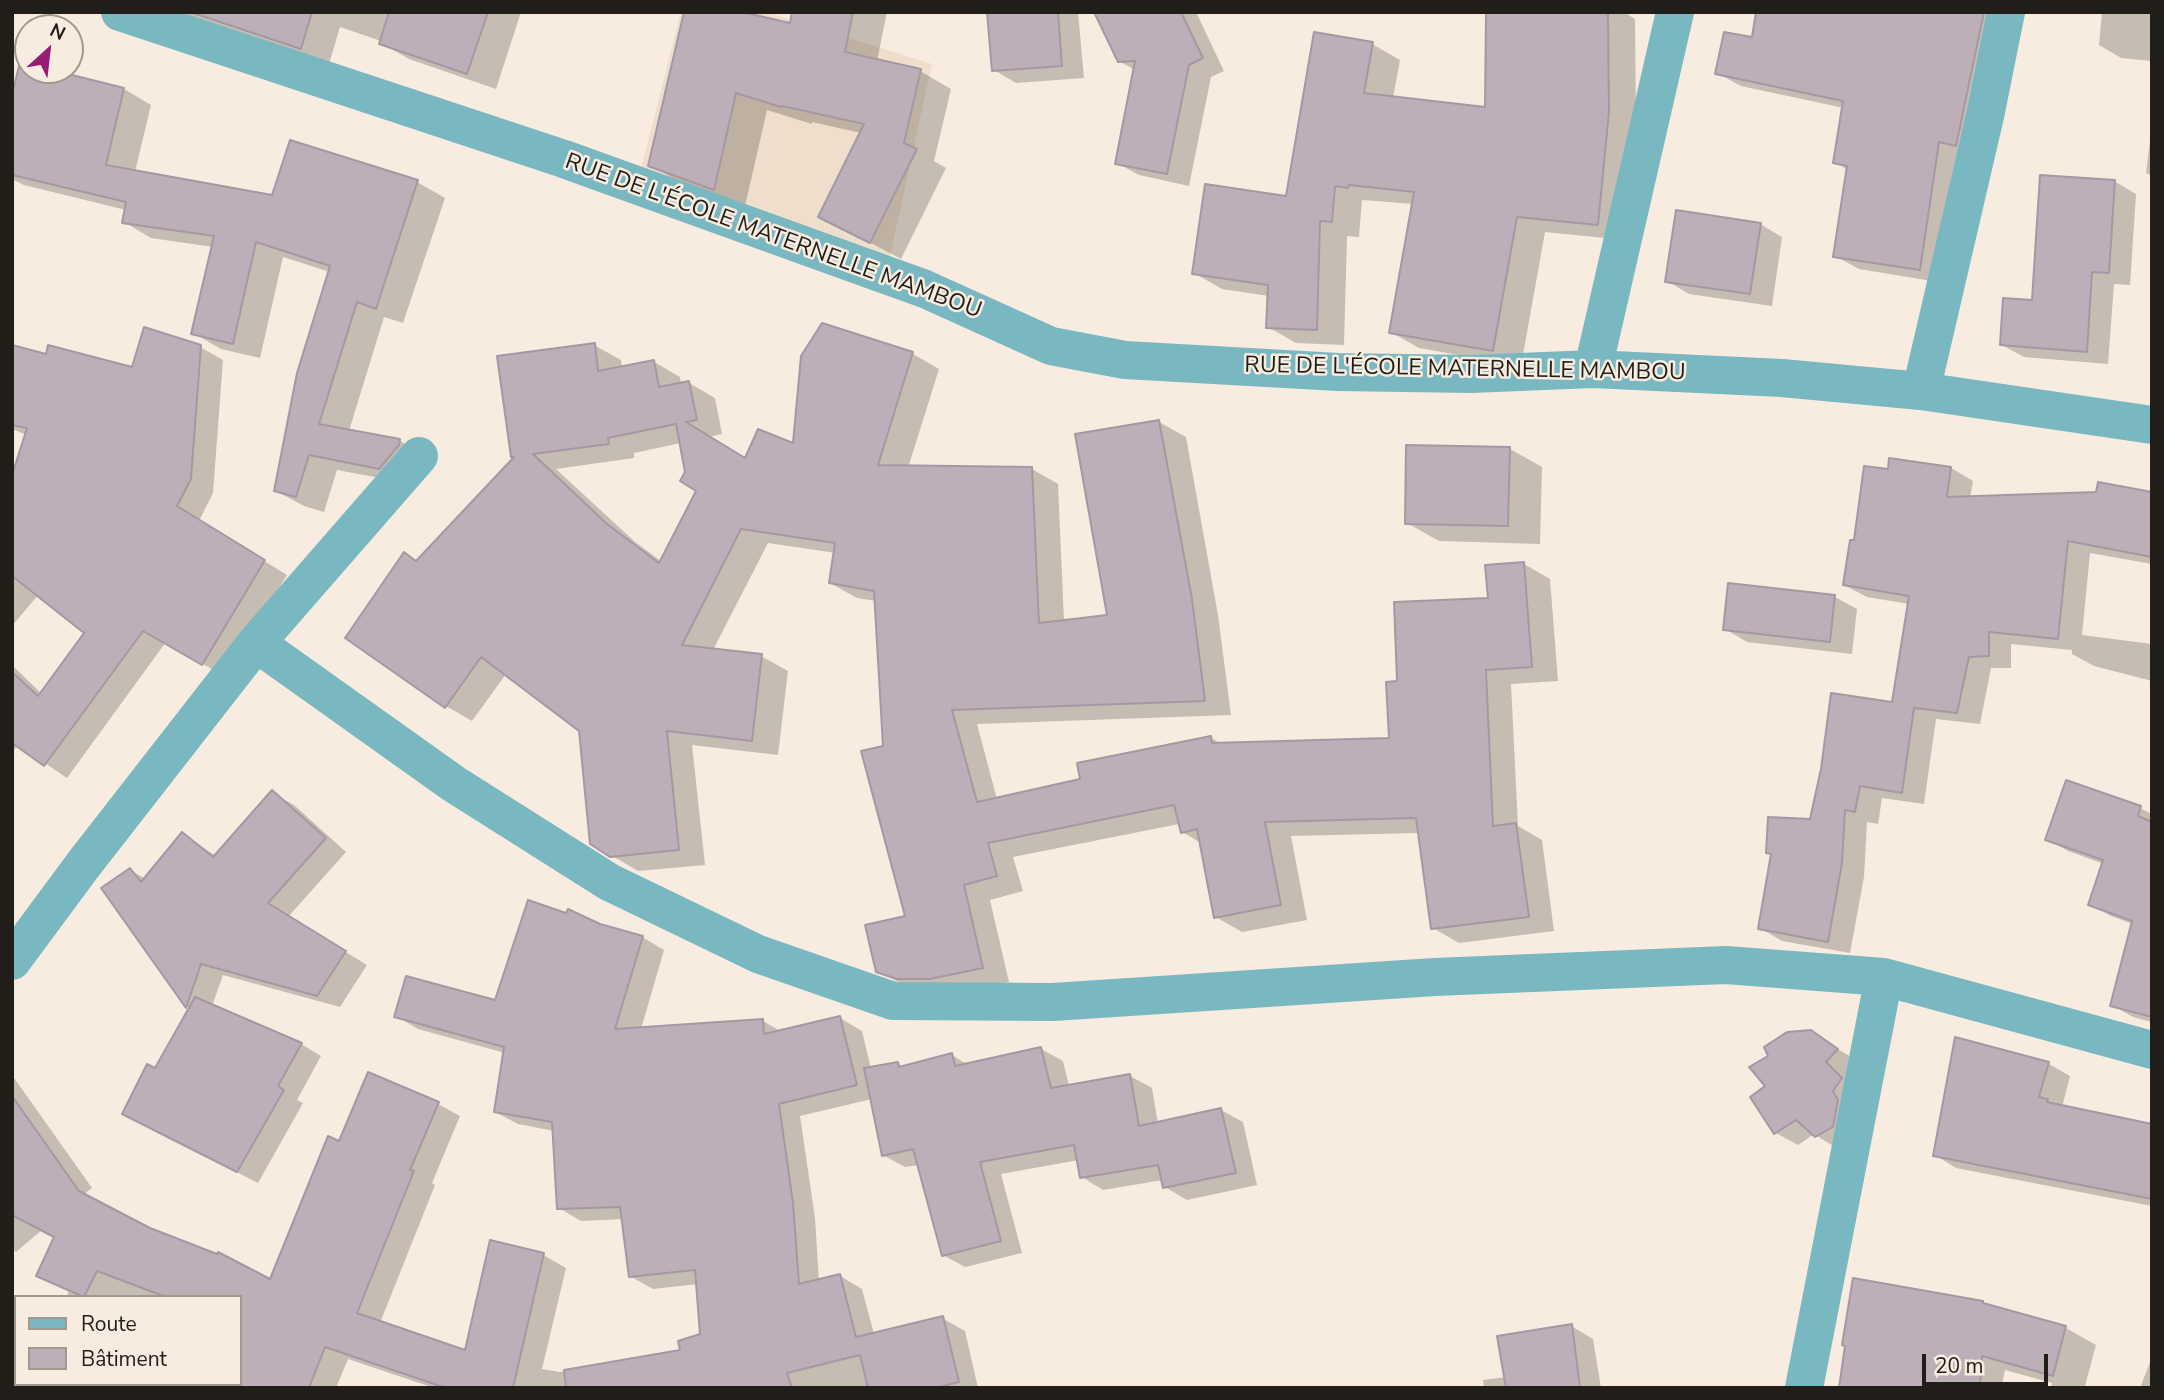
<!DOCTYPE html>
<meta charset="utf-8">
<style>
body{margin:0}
#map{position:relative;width:2164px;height:1400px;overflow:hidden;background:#f7ecdf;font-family:"Nunito Sans",sans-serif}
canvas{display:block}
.frame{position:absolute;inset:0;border:14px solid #211d18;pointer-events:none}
.legend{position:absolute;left:14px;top:1295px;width:228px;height:91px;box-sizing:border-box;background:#f7ecdf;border:2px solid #a1998f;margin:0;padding:9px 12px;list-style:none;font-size:21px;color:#211d18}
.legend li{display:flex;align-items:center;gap:14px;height:35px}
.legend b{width:35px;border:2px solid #a1998f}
.north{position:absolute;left:14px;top:14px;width:70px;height:70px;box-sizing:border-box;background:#f7ecdf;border:2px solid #a1998f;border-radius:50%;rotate:27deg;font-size:19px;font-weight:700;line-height:28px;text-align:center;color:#211d18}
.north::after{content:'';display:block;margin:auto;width:24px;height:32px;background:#991c74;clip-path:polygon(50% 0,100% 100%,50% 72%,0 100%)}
.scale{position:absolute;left:1922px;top:1354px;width:126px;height:32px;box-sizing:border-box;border:4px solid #211d18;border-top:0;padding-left:9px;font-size:21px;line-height:24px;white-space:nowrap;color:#211d18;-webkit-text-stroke:5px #f7ecdf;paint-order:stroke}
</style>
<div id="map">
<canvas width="2164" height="1400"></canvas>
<div class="frame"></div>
<ul class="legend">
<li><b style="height:9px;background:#79b8c1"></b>Route</li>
<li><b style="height:19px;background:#bcafb8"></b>Bâtiment</li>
</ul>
<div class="north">N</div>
<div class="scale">20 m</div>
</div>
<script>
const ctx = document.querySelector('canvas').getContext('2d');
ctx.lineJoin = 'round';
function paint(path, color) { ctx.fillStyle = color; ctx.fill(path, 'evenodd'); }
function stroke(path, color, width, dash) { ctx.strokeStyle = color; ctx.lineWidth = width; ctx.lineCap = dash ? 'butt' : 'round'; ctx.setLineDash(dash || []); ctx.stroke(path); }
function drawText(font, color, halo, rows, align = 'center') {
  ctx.font = font + ' "Nunito Sans",sans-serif'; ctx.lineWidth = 5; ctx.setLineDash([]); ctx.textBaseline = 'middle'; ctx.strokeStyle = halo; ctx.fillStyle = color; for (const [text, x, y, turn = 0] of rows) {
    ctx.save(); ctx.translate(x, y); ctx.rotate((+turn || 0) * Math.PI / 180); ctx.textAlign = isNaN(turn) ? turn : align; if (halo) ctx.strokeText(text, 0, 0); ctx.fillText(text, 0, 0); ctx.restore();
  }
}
paint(new Path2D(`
 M681,12H766L932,64L889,261L638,180Z`), '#eedecb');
paint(new Path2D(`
 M174,12H521L496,89L409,59L381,43V41L340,27L329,64Z
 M794,12H887L877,61L920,71L951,89L934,161L946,168L901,259L820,216L861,133L812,122V124L767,110L745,206L681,183L650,165L792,25Z
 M989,12H1078L1084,78L1016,83L994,70Z
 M1096,12H1196L1224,71L1211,77L1189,186L1139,175L1117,163L1135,70L1119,61Z
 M1487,12H1624L1635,19L1636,129L1625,240L1545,232L1521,366L1419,348L1391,332L1414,204L1362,200L1359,237L1347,236L1344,345L1296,343L1268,327L1269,296L1222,289L1194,273L1288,198L1372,44L1400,60L1393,98L1487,109Z
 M1758,12H2013L1944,283L1859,269L1835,256L1848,170L1835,162L1844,108L1741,86L1717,73L1753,39Z
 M2102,12H2152V61L2121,58L2099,45Z
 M28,66V70H45L124,89L151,105L135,172L273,197L291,142L417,182L445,198L403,323L384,317L349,431L400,441L427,457L407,483L337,470L324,512L304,506L276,491L330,272L283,257L260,358L221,349L193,333L213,247L151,238L124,222L126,210L24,185L12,179V102Z
 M2152,125V176L2146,173Z
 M2114,181L2136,194L2130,285L2114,284L2108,364L2024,357L2002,345Z
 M1760,224L1782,237L1772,306L1689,294L1667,281Z
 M823,325L913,354L939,369L908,468L1032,469L1058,484L1064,621L1109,616L1159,422L1186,437L1218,615L1231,715L977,724L997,799L1082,781L1211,738L1222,744L1391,740L1399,682L1489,600L1524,564L1550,579L1558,681L1511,684L1518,826L1542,840L1554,931L1459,943L1433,928L1419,833L1291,836L1307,920L1242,932L1216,917L1201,843L1182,832L1179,824L1013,857L1023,891L990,900L1009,982L957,994L905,986L878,971L907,917L885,747L876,601L857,598L830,583L836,553L768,543L713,650L761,656L788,671L778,755L692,745L705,865L638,871L611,855L580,730L506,674L472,721L446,706L418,562L516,458L594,345L621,360L622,368L654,362L680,377L681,384L689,383L715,398L722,434L709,437L746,460L795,446ZM681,443L687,473L698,490L662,562L634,541L556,469L634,458V453Z
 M200,347L223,360L213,493L199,521L287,575L225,677L166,642L67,778L18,745L12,752V665L42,694L87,632L39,594L12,626V520L27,435L12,429V361L47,356L133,369Z
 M1510,449L1542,467L1540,544L1439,541L1407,523Z
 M1951,468L1973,481L1970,498L2152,494V564L2090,553L2082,635L2152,644V681L2094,666L2072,654V650L2011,644V668H1991L1980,724L1936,719L1924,804L1882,798L1878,824L1867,822L1864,877L1850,953L1782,941L1760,928L1773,855L1768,852L1811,821L1893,704L1909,604L1867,597L1844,585L1856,542L1889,471Z
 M1835,597L1857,609L1852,654L1747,642L1725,629Z
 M272,793L294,805L346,852L288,917L367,965L340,1007L223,975L212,1006L301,1044L321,1056L297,1100L303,1103L258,1183L145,1125L156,1071L191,1009L187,1006L103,888L130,870L146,879L183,834L216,856Z
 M2140,808L2152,814V1022L2133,1017L2112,1005L2133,924L2111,916L2090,904L2104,864L2068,851L2047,839Z
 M599,925L642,937L664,950L641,1029L763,1021L782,1032L840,1018L862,1031L871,1069L898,1064L904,1068L952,1055L968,1065L1041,1049L1063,1061L1069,1086L1130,1076L1152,1088L1158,1124L1221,1110L1243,1122L1257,1185L1187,1200L1165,1187L1163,1180L1103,1190L1082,1177L1079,1160L1001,1174L1022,1253L965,1267L943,1255L919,1165L905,1167L883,1155L872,1099L800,1116L815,1218L819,1281L840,1276L862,1289L874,1334L942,1318L965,1331L978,1388H434L348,1359L336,1388H231L224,1384H240V1297H68V1291L39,1275L69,1207L16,1252L12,1249V1075L92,1188L83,1195L149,1230L271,1282L340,1143L438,1104L460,1116L432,1183L435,1185L380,1323L466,1352L543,1255L566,1268L542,1369L560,1372L683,1351L702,1335L698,1284L653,1289L630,1276L623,1219L581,1221L559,1208L554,1131L518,1124L495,1112L505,1053L418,1029L396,1016L496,1002Z
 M1810,1032L1859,1062L1838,1149L1814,1134L1798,1145L1776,1133L1768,1086Z
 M1956,1039L2049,1064L2070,1076L2062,1107L2152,1125V1206L1956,1168L1935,1155Z
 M1982,1302L2066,1328L2096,1345L2085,1386L2090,1388H2051L2052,1383L2005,1370L2002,1385L1998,1384L1997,1388H1841Z
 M1571,1326L1593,1339L1601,1388H1484L1483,1380L1506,1377Z
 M2152,1357V1388H2140Z`), '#0003');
const building = new Path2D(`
 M190,12H312L301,49Z
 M389,12H488L467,74L379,44Z
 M684,12H742L790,23L792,12H853L845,52L921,69L904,143L917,149L870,243L818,217L864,124L782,106L781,107L736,93L714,190L648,166Z
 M987,12H1058L1062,66L992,71Z
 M1094,12H1181L1203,58L1189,65L1167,174L1115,164L1135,61L1118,62Z
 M1486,12H1608L1609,112L1598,225L1517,217L1493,351L1389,333L1414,192L1349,185L1348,188L1335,186L1332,222L1320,221L1317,330L1266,328L1268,285L1192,274L1205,184L1286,196L1314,32L1373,42L1364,93L1485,107Z
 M1756,12H1984L1956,146L1939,142L1920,270L1833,257L1847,166L1833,163L1843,101L1715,74L1724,32L1752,37Z
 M20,62L28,64V70H52L124,88L106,165L272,195L290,140L418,180L376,309L357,302L319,424L400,439L399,445L379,469L309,455L296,497L274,491L297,373L330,266L256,242L233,344L191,334L214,236L122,223L126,202L12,175V95Z
 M2040,175L2115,180L2109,273L2092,272L2087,352L2000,345L2003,298L2032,300Z
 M1676,210L1761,223L1750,294L1665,282Z
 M822,323L913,352L878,465L1032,467L1039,623L1107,615L1075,434L1159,420L1192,599L1205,701L952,710L977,802L1080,779L1077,763L1211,736L1212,743L1389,738L1386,682L1397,681L1394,602L1488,598L1485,565L1524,562L1532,667L1486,670L1493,826L1516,823L1529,917L1431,929L1416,818L1265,822L1281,905L1214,918L1197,829L1181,833L1174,805L988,843L997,876L964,885L983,968L930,979H897L876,972L865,925L905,916L861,751L883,746L874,591L829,583L835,543L741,529L682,645L762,654L752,741L667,731L679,850L610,857L590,844L579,731L481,657L445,708L345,638L404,552L416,561L514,457H511L497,356L595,343L598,371L654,360L659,387L689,381L697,420L686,422L745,458L758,429L793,443L801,356ZM676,424L685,472L680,481L696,491L659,563L607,524L533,454L609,444L608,438Z
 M144,327L201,345L191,479L177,506L265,560L202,665L143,631L44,766L12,743V672L38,696L84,633L12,576V475L27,428L12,425V345L46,354L48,345L132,367Z
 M1406,445L1510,447L1508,526L1405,524Z
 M1889,458L1951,467L1947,497L2096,492L2098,482L2152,492V557L2068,541L2058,639L1989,632V656L1969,657L1957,713L1914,708L1902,793L1860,786L1855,812L1845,810L1842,863L1828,942L1758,929L1771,854L1766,853L1768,817L1810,819L1821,769L1831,693L1892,702L1909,596L1843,585L1850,540H1854L1864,466L1888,469Z
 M1728,583L1835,595L1830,642L1723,630Z
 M2066,780L2141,806L2138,816L2152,822V1017L2110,1006L2132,921L2088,905L2103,860L2045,840Z
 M272,790L326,838L268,903L346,951L317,996L201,964L186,1008L101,888L130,868L141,882L182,832L213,857Z
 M528,900L566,913L568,909L600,924L643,936L615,1029L763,1019L764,1034L840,1016L857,1085L779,1104L793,1203L799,1284L840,1274L856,1337L943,1316L959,1382L936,1388H868L860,1355L787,1373L792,1388H566L564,1370L680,1350L678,1341L700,1334L695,1270L629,1277L620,1207L557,1209L552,1122L494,1112L504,1047L394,1017L406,976L495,1000Z
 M195,997L302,1043L278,1086L284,1090L237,1172L122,1114L147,1064L155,1068Z
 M1811,1030L1838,1049L1826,1062L1842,1078L1833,1091L1838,1100L1833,1127L1815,1137L1796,1120L1774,1134L1750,1097L1765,1086L1749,1067L1768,1056L1764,1047L1787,1032Z
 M1955,1037L2049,1062L2039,1097L2048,1099L2047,1102L2152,1124V1199L1933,1156Z
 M1041,1047L1051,1088L1130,1074L1139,1126L1221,1108L1236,1173L1163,1188L1158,1165L1080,1178L1074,1145L980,1162L1001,1241L942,1256L913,1149L882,1156L864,1068L898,1062L899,1067L952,1053L955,1066Z
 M368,1072L439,1102L410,1170L414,1171L357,1313L465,1350L490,1240L544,1253L513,1388H446L325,1347L309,1388H240V1297H166L97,1271L84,1297L36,1276L54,1237L12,1215V1096L79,1191L150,1228L217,1254L218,1252L270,1279L328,1136L339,1141Z
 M1853,1278L1983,1301V1303L2066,1326L2053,1376L1982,1356L1980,1388H1839L1845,1346L1842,1345Z
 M1572,1324L1580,1388H1506L1497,1336Z`);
paint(building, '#bcafb8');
stroke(building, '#a598a2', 2);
stroke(new Path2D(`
 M120,12L564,159L925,289L1051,346L1125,360L1338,372L1471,374L1593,369L1782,378L1921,391L2152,425
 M1593,369L1675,12
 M1921,391L1985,116L2006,12
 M256,643L454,784L609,882L758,954L893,1001L1053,1002L1435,977L1726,965L1884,977L1804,1388
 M12,961L83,865L256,643L419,456
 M1884,977L2152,1050`), '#79b8c1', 38);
stroke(new Path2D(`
 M12,1368L16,1373`), '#346a72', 38);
drawText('23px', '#211d18', '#f7ecdf', [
 ["RUE DE L'ÉCOLE MATERNELLE MAMBOU",773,237,20],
 ["RUE DE L'ÉCOLE MATERNELLE MAMBOU",1465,370,1]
]);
</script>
